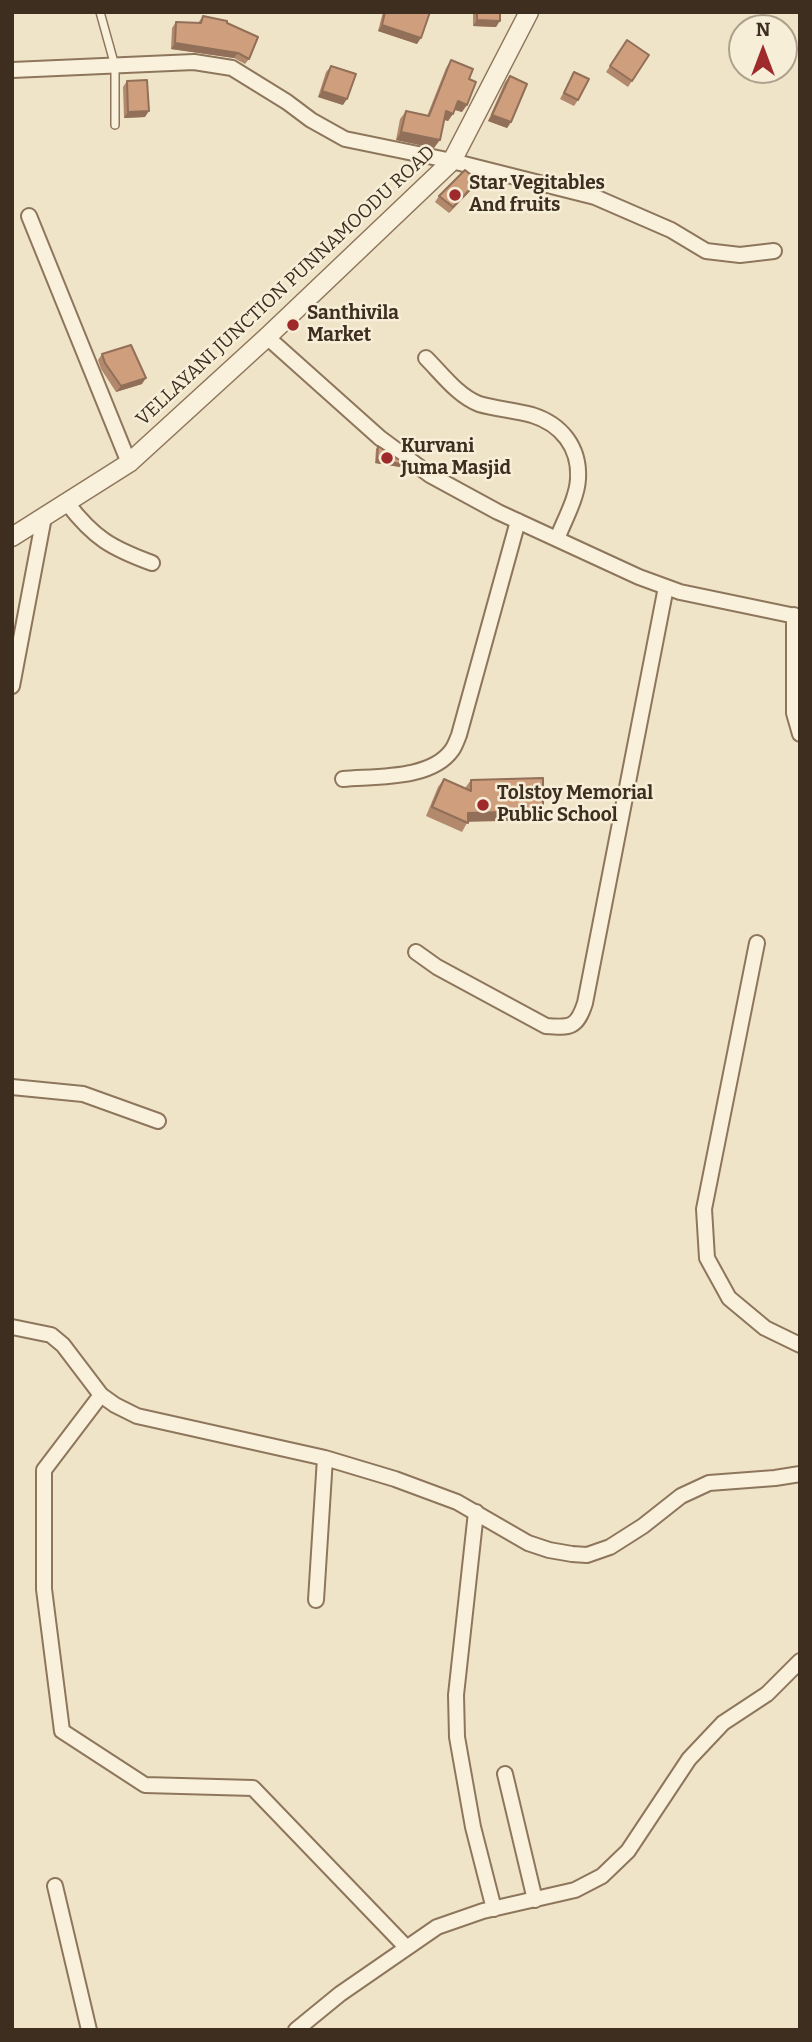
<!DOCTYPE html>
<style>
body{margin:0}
#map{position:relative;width:812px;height:2042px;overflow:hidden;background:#f0e4c8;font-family:Bitter,serif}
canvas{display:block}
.frame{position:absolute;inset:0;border:14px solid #3d2e20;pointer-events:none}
.north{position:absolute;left:728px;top:14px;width:70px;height:70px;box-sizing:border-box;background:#f7eed8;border:2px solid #ada18e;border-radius:50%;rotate:0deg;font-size:19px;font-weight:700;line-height:28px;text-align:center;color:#3d2e20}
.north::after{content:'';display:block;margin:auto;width:24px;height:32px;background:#9e2a2b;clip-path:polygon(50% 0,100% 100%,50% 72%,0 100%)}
</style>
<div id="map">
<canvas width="812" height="2042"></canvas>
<div class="frame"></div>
<div class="north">N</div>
</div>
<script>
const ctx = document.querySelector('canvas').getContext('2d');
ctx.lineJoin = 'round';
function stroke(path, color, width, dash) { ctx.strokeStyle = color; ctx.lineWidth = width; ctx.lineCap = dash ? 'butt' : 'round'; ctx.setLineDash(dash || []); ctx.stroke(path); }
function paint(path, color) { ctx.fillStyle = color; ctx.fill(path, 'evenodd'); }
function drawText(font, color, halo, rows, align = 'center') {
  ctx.font = font + ' Bitter,serif'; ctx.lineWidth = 5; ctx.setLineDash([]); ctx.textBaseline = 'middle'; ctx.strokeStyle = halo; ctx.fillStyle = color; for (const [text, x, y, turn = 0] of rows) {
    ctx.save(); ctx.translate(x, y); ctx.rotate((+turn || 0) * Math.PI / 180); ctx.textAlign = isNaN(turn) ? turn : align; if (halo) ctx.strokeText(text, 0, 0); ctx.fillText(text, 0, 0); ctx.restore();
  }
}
const service = new Path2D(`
 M100,12L115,66V125`);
const minor = new Path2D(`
 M12,70L194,62L232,68L287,102L311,120L345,139L452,161L595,197L671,230L706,251L740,255L774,251
 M29,216L129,463
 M267,337L380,438L430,475L498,512L639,577L680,592L800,617
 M426,358C442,374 458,396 479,404C496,409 514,410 532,415C561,424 580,447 578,479C577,498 564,521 557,539
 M67,503C94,538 111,548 152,563
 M794,615V713L800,734
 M12,686L44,517
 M343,779C375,776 431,780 452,750C455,746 457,740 459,735L518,521
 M757,943L704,1209L707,1258L729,1298L765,1328L800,1345
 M416,952L437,967L546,1026C570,1028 577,1028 585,1003L666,587
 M12,1087L83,1094L158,1121
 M12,1327L51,1335L63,1345L101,1395L115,1405L137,1416L325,1458L395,1479L457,1502L528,1543L549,1550L572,1554L587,1555L610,1547L643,1526L681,1496L709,1483L775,1478L800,1474
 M101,1395L44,1470V1589L62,1731L145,1785L253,1788L406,1947
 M476,1512L456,1695L457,1737L473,1827L494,1909
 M316,1600L325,1458
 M505,1774L535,1900
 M55,1886L89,2030
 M296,2030L340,1994L437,1927L483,1911L575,1890L602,1876L628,1851L689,1759L723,1723L767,1694L800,1661`);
const tertiary = new Path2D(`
 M12,537L129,463L267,337L452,161L529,12`);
stroke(service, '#8d765c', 10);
stroke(minor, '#8d765c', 18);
stroke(tertiary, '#8d765c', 21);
stroke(service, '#faf1dc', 7);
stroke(minor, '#faf1dc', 14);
stroke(tertiary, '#faf1dc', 18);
paint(new Path2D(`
 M383,12H430L417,44L378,31Z
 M473,12H500L496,27L473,26Z
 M203,16L227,23L249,59L245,64L234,58L171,49L172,28L176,22L198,23Z
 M627,40L649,55L628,87L606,72Z
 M451,60L469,79L462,112L455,110L448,121L444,120L434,148L396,140L400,119L406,111L427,116L446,68Z
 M331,66L343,105L318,97L326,72Z
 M574,72L578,100L574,106L560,99Z
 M510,76L511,122L507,128L488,121L505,82Z
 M127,81L145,117L124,118L123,87Z
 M478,181L449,213L435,202L439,196Z
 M102,354L142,384L116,392L101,369L98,360Z
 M378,446L402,464L400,467L375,463L376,449Z
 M444,779L465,788L471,780L537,820L468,821L462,832L426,816L438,787Z`), '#b2896c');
paint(new Path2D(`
 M477,20L500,21L496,27L473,26Z
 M382,25L421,38L417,44L378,31Z
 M175,43L238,53L234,58L171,49Z
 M322,91L347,99L343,105L318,97Z
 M458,101L467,105L462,112L452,109Z
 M149,111L145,117L124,118L128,112Z
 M446,111L453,114L448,121L440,118Z
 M492,115L511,122L507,128L488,121Z
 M401,132L440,140L434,148L396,140Z
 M478,181L474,187L449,213L453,207Z
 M146,378L142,384L116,392L121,386Z
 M377,460L402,464L400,467L375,463Z
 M543,811L537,820L462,822L468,813Z`), '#916f58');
const building = new Path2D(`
 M385,12H430L421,38L382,25Z
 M477,12H500V21L477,20Z
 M203,16L227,21V23L258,37L249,59L238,53L175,43L176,22L201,23Z
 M627,40L649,55L632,81L610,66Z
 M451,60L473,69L469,79L476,82L467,105L458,101L453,114L446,111L440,140L401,132L406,111L429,116Z
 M331,66L356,74L347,99L322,91Z
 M574,72L589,79L578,100L564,93Z
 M510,76L527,84L511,122L492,115Z
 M147,80L149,111L128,112L127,81Z
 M465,170L478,181L453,207L439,196Z
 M131,345L146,378L121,386L105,363L102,354Z
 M378,446L401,461L402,464L377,460Z
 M543,778V811L468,813V823L432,807L444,779L471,791V780Z`);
paint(building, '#cf9f7d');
stroke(building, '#916f58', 2);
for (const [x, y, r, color] of [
 [455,195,7,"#9e2a2b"],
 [293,325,7,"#9e2a2b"],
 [387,458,7,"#9e2a2b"],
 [483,805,7,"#9e2a2b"]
]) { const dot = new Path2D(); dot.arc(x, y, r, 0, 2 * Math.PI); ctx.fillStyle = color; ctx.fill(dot); stroke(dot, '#f7eed8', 2.5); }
drawText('bold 19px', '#3d2e20', '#f7eed8', [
 ["Star Vegitables",469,184],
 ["And fruits",469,206],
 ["Santhivila",307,314],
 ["Market",307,336],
 ["Kurvani",401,447],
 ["Juma Masjid",401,469],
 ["Tolstoy Memorial",497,794],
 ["Public School",497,816]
], 'left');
drawText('19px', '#3d2e20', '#f7eed8', [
 ["VELLAYANI JUNCTION PUNNAMOODU ROAD",286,286,-43]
]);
</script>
